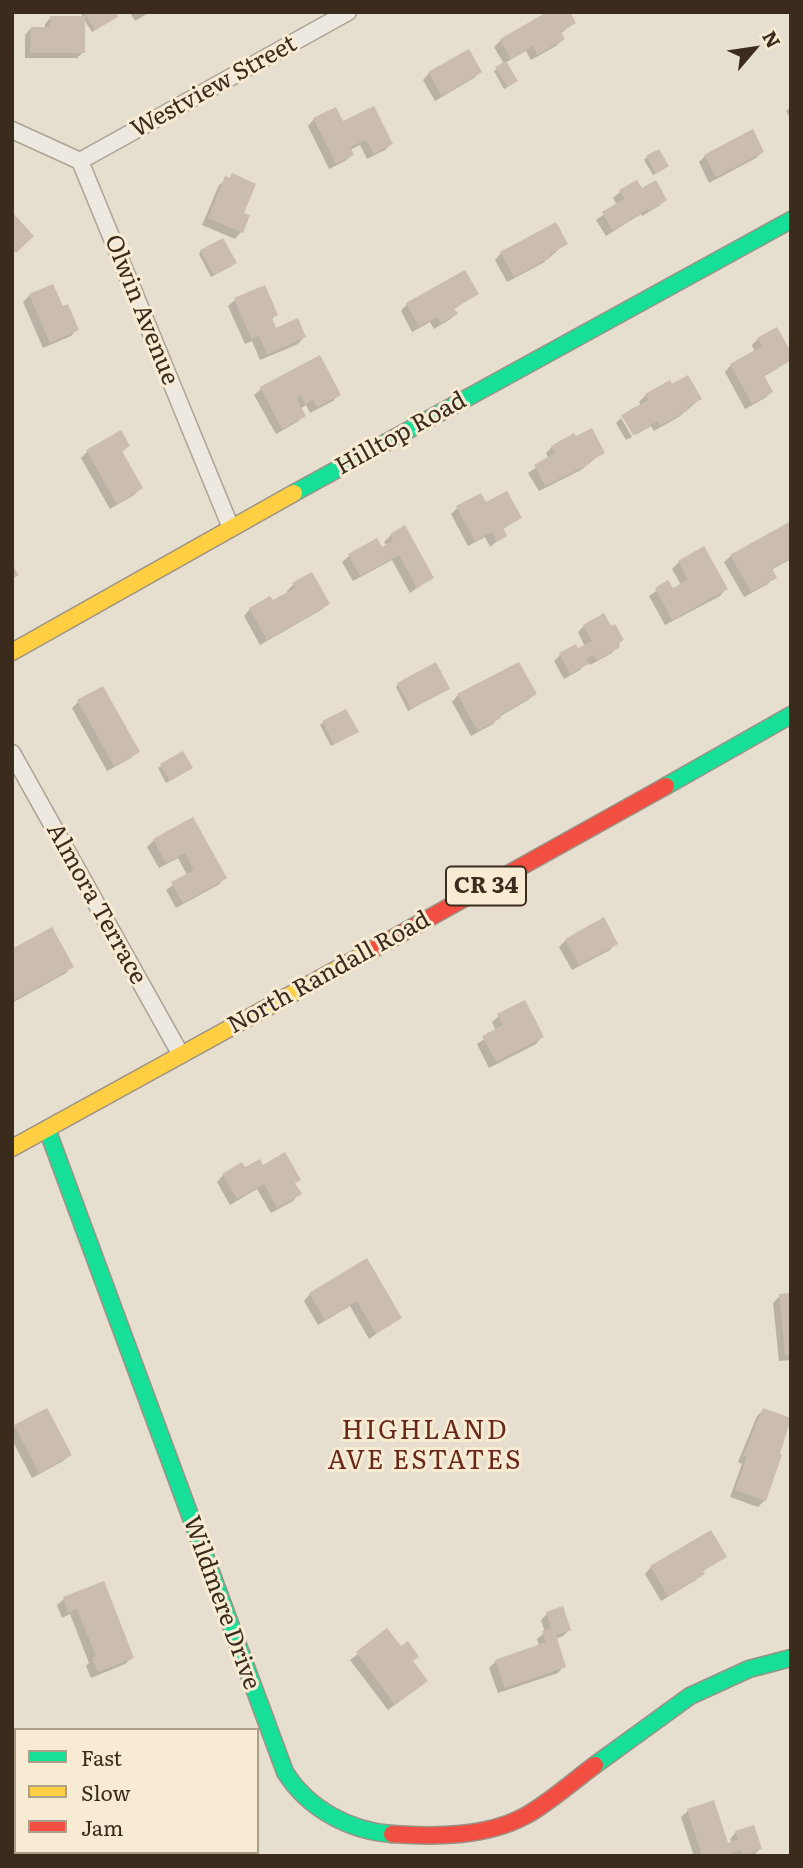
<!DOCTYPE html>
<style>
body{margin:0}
#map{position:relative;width:803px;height:1868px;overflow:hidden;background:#e6dece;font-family:Literata,serif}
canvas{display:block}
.frame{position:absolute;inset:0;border:14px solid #3b2b1d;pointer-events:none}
.legend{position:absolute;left:14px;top:1728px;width:245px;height:126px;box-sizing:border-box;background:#f7ecd3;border:2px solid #ac9f8a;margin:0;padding:9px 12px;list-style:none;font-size:21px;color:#3b2b1d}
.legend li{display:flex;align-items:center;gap:14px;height:35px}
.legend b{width:35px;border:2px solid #ac9f8a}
.north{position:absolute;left:719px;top:14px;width:70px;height:70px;-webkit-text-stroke:5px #f7ecd3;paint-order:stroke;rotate:61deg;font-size:19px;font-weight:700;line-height:28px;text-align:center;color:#3b2b1d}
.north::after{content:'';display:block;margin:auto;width:24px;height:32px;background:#3b2b1d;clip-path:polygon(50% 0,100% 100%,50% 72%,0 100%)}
</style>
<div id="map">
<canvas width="803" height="1868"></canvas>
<div class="frame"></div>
<ul class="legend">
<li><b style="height:9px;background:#16e098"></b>Fast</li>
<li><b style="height:9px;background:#ffcf43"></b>Slow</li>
<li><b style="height:9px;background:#f24e42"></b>Jam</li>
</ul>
<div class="north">N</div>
</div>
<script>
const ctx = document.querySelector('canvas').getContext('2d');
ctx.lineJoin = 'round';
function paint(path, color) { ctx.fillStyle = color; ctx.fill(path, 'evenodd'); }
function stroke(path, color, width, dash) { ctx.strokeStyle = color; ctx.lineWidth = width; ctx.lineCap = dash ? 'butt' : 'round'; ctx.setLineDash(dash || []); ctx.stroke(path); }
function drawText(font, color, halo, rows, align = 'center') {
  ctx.font = font + ' Literata,serif'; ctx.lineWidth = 6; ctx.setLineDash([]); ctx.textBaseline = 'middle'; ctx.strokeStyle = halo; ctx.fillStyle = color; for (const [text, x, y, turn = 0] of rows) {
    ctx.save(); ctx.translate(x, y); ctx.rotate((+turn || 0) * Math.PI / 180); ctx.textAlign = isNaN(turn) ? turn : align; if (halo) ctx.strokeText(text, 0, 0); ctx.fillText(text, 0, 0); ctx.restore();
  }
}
paint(new Path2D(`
 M80,12H114V19L92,32L83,18V52L77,58H25V35L31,28H45V24L51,17H83Z
 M130,12H150L135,21Z
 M574,23L560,34L563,39L556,46L531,60L526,51L505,63L513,84L504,89L494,71L504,64L494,47L501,40Z
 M480,72L474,78L435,101L423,80L429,73Z
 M791,107V120L786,111Z
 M314,119L342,124L391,144L385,150L367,159L360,145L350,150L352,155L345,161L329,169L308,126Z
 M762,152L756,158L709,183L699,162L705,156Z
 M647,157L664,169L653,175L644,160Z
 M232,176L242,213L241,232L235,239L202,225L219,185Z
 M636,182L641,190L665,200L659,206L642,216L641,214L606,236L596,220L617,205L613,198L620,192Z
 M565,244L543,263L507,282L495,260L501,253Z
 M201,251L232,266L211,277L199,254Z
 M477,294L454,309L456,314L449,320L434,329L430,322L412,332L401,311L407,304Z
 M30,295L62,308L77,329L71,336L43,348L23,302Z
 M235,300L276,315L271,320L275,330L304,337L298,344L260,360L252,341L245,344L228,306Z
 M758,339L791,360L763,377L771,392L765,398L745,409L725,372L731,365L755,352L752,345Z
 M319,357L339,394L333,401L310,413L306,405L300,409L304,416L297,422L276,434L254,395L261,389Z
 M671,386L700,399L680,416L654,431L651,426L635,435L624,416L641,406L639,402L646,395Z
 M621,418L632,437L626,440L616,423Z
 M121,433L128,446L121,453L141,488L134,495L110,509L81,458L87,452Z
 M552,447L603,452L581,470L539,491L528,473L549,459L546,453Z
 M485,505L519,518L502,530L505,535L490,547L485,537L468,546L451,514L457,508Z
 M791,523V559L771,570L774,577L768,584L744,597L724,562L731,556Z
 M391,535L432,578L410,593L392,560L353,581L342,562L349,556L377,540L381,549L387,546L384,542Z
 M679,562L726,589L720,596L665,625L649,596L668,583L672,591L681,585L672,569Z
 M293,585L328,604L321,610L260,645L244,616L250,609L272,603L288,594L287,591Z
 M584,626L610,629L622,640L612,653L590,665L588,662L580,670L564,679L554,661L560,655L585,647L578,632Z
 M398,684L445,691L408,711L396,687Z
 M535,694L528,700L499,717L493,724L471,736L452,702L458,695Z
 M78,702L137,751L131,758L107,771L72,708Z
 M323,723L354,734L331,746L320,725Z
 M182,753L188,770L166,783L158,768Z
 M192,819L225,878L218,885L176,908L166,890L187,875L178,858L159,868L147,847L154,840Z
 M566,940L616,943L610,950L572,970L559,947Z
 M12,951L72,966L66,973L12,1003Z
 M499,1016L542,1037L536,1044L489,1068L477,1044L496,1031L492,1022Z
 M262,1167L294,1184L299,1194L293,1201L271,1213L257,1189L230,1205L217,1182L223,1175Z
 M367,1261L400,1317L369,1339L350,1306L318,1325L304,1301L310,1294Z
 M791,1295V1360L779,1361L773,1303L780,1296Z
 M763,1410L765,1500L758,1507L730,1497L742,1464L738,1462L757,1416Z
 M15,1427L70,1455L63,1461L32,1478L12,1440V1429Z
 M724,1556L702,1572L696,1580L661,1601L645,1574L651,1567Z
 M103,1584L132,1658L125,1664L91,1678L86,1666L89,1663L70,1614L62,1618L57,1605L64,1599Z
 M547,1614L569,1630L563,1636L555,1639L564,1666L558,1673L498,1693L489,1668L496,1661L539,1646L537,1639L545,1632L541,1620Z
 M387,1631L412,1662L419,1687L388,1710L350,1660Z
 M688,1811L727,1845L732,1843L730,1839L736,1832L760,1849L753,1856H694L681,1817Z
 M181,1852H224L227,1856H181Z`), '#0003');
paint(new Path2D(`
 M84,12H116L118,17L95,30Z
 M547,12H570L576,23L561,32L565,39L537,55L533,46L511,59L500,39Z
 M50,16H85V53H30L31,27H50Z
 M469,49L482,72L442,96L428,72Z
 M506,61L518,81L507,87L495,67Z
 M374,106L393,144L374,154L366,140L350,147L354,155L336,164L313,118L336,107L343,121Z
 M753,129L764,152L716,177L704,155Z
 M659,149L669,166L656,174L646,156Z
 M232,173L256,184L244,213L250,215L243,233L208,218L225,176L230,178Z
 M637,180L642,188L656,180L667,200L649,211L647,209L613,231L602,212L624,199L619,190Z
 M12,212L34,236L16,253L12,249Z
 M556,222L568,244L550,254L551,257L514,277L500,252Z
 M223,238L237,263L214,275L200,250Z
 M465,270L479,294L454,308L458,314L441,323L437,317L419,327L406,303Z
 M53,284L63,306L68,304L79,330L50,343L29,294Z
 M265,285L278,315L272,318L276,328L298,318L306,337L267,355L259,336L251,339L234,298Z
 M777,327L791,352V360L764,375L773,392L752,404L730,364L762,346L757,338Z
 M320,355L341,395L317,407L313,400L305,404L301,395L296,398L306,416L282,429L260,387Z
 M688,375L702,399L687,407L688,410L660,426L658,421L633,435L621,415L648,400L645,394L670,380L672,384Z
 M592,428L605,453L588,462L589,464L545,486L534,465L555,453L551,446L574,433L576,436Z
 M121,430L130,446L122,451L143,488L117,504L86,450Z
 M507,491L522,518L503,528L507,536L497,542L492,532L475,541L456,506L481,493L486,502Z
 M791,521V558L772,568L777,578L751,592L730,555Z
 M405,525L434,578L417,588L399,555L360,576L348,554L377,538L382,547L393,540L390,534Z
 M704,546L728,589L672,620L655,588L668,580L673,588L688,580L678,561Z
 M12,558L15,563L12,565L19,575L12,579Z
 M312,572L330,604L267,640L249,608L270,596L273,600L295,588L292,583Z
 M604,613L611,626L615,624L624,640L618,643L620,647L597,660L594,655L586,659L589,664L570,674L559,653L576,644L578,648L592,641L583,625Z
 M436,662L450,689L411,709L397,683Z
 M519,662L537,694L500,715L501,718L478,731L457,694Z
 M103,686L140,752L114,766L77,700Z
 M346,709L359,732L334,744L322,721Z
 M183,751L193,768L170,781L160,764Z
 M193,817L227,878L183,903L171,882L194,870L185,853L166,863L153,839Z
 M604,917L618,944L579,965L565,939Z
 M52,927L74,967L15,1000L12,996V949Z
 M525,1000L544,1037L496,1062L482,1036L503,1025L497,1014Z
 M285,1152L301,1180L295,1183L302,1194L277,1208L264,1184L237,1199L222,1174L242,1162L245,1167L260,1159L263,1165Z
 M367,1258L402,1318L376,1334L357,1301L325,1320L309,1293Z
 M791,1293V1355H785L779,1294Z
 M47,1408L72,1455L39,1473L14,1425Z
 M763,1408L791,1418L780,1454L782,1455L766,1501L735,1490L747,1457L743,1456Z
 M711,1530L727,1557L703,1571L705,1574L668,1596L650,1566Z
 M104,1581L134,1658L98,1672L92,1658L96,1656L77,1609L68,1612L63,1597Z
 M563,1606L571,1630L556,1635L566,1667L505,1688L495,1660L546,1642L542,1631L551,1628L546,1612Z
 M387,1628L401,1646L408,1641L419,1657L413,1661L428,1681L395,1705L356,1652Z
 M714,1800L728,1843L738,1839L735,1831L754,1825L762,1849L743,1856L741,1850L732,1853L733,1856H702L687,1809Z
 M190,1852H227L229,1856H192Z`), '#cabcae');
const street = new Path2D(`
 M12,130L80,161L231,528
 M80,161L348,12
 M12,753L181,1055`);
const fast = new Path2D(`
 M294,493L791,220
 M666,786L791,715
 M47,1129L285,1772C308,1809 350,1831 392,1834
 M595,1765L690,1696L749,1669L791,1658`);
const slow = new Path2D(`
 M12,652L294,493
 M12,1148L377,947`);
const jam = new Path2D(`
 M377,947L666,786
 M392,1834C435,1837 486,1837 525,1816C549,1803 572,1782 595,1765`);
stroke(street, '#aba396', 19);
stroke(fast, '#9b9286', 19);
stroke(slow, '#9b9286', 19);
stroke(jam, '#9b9286', 19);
stroke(street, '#eee9e0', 16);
stroke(fast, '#16e098', 16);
stroke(slow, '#ffcf43', 16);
stroke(jam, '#f24e42', 16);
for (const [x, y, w] of [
 [486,886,80]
]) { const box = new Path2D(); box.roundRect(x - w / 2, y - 19.5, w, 39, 5); ctx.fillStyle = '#f7ecd3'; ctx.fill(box); stroke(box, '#3b2b1d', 2); }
drawText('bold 23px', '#3b2b1d', null, [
 ["CR 34",486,886]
]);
drawText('24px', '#3b2b1d', '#f7ecd3', [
 ["Westview Street",214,87,-29],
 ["Olwin Avenue",141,310,68],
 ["Hilltop Road",401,434,-29],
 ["Almora Terrace",96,904,61],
 ["North Randall Road",329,973,-29],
 ["Wildmere Drive",221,1603,70]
]);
ctx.letterSpacing = '2px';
drawText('26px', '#6a281a', '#f7ecd3', [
 ["HIGHLAND",425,1431],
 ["AVE ESTATES",425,1461]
]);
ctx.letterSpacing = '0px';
</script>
